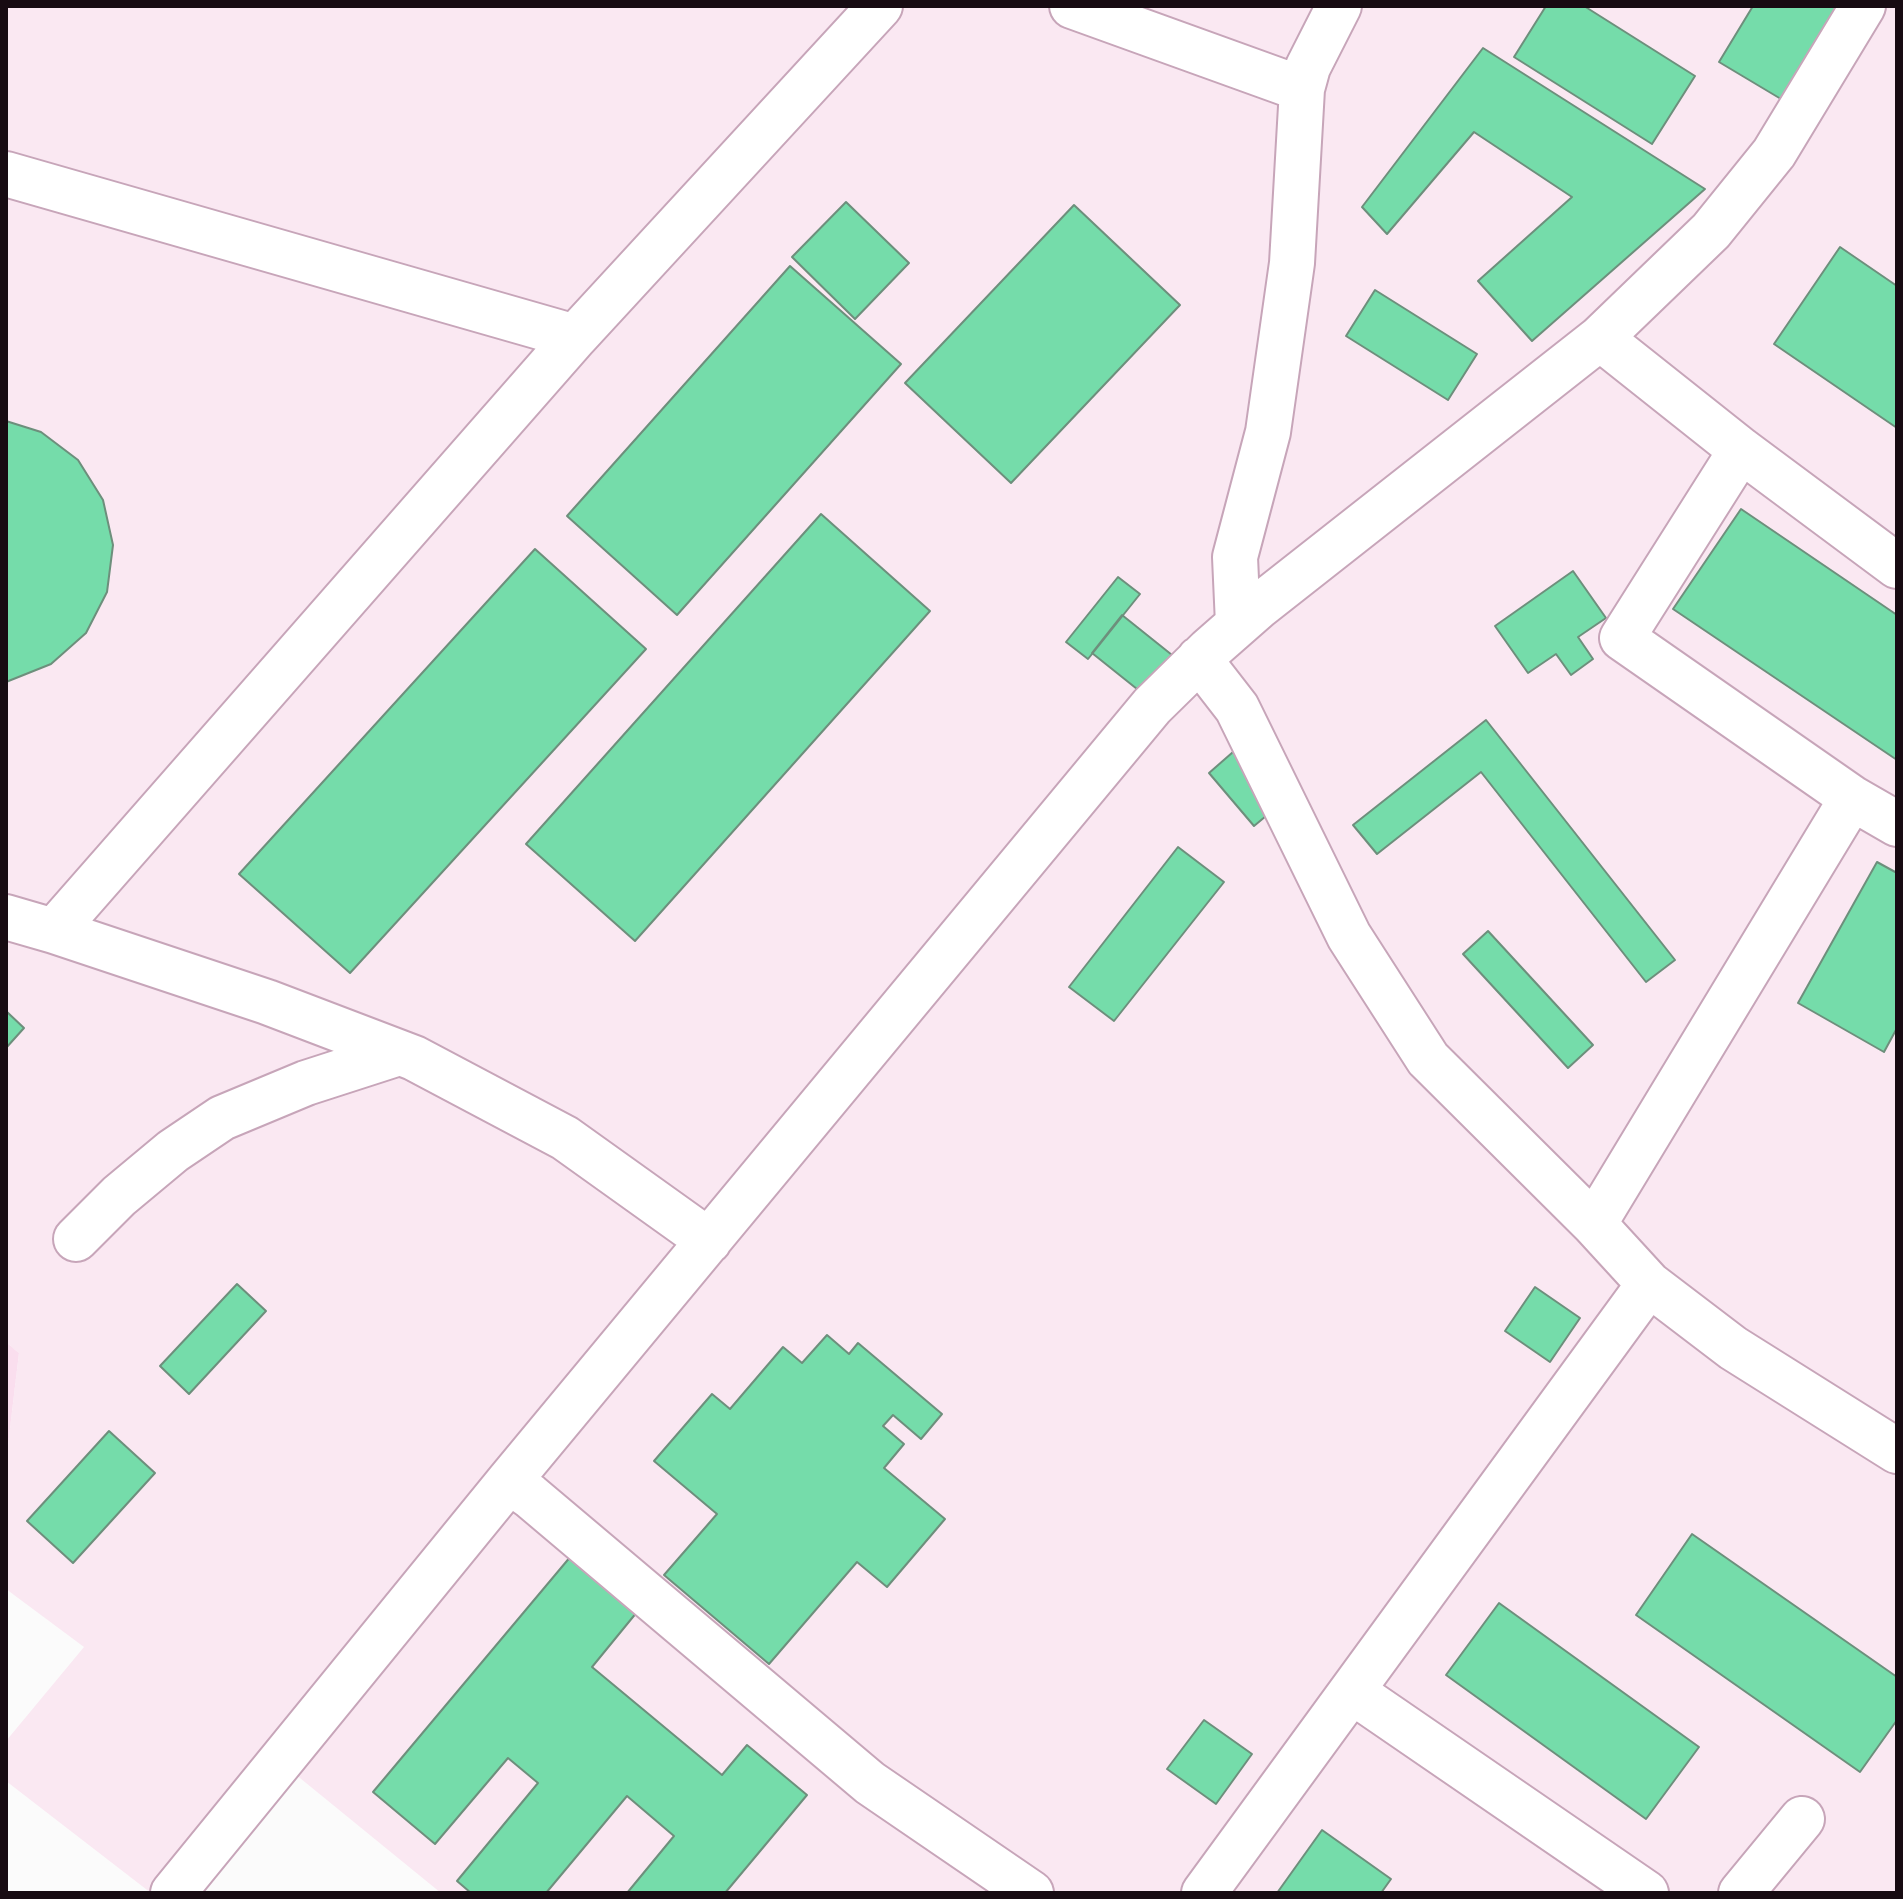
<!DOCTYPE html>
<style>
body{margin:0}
#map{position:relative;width:1903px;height:1899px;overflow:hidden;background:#fbfbfb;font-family:Inter,sans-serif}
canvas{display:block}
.frame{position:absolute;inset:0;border:8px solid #170b12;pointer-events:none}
</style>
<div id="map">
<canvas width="1903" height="1899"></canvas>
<div class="frame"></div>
</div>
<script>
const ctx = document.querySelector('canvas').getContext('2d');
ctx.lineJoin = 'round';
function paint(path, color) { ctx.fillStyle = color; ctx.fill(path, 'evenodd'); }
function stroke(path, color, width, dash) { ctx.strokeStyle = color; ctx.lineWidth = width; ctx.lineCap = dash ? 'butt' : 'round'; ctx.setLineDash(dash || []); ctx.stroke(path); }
paint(new Path2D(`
 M6,6H1897V1893H441L295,1774L201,1893H151L6,1781V1741L84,1647L6,1589V1462L19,1353L6,1342Z`), '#fae8f2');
paint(new Path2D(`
 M6,1342L19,1353L6,1462Z`), '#fadeee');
const building = new Path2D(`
 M1546,6H1584L1695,76L1652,144L1514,57Z
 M1753,6H1844L1786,102L1719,62Z
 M1483,48L1705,189L1532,341L1478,281L1572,197L1474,132L1387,234L1362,207Z
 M846,202L909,263L855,319L792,257Z
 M1074,205L1180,305L1011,483L905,383Z
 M1840,247L1897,286V428L1774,344Z
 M790,266L901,364L677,615L567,516Z
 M1375,290L1477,354L1448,400L1346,336Z
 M6,421L41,432L78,460L103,500L113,545L107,592L86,633L51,664L6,682Z
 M1741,509L1897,615V760L1673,609Z
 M821,514L930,611L635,941L526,844Z
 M535,549L646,649L350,973L239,874Z
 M1573,571L1606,618L1578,637L1593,659L1571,675L1556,654L1528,673L1495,626Z
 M1118,577L1140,594L1088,659L1066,642Z
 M1122,615L1172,655L1142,693L1092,653Z
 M1486,720L1675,960L1646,982L1481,772L1377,854L1353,825Z
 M1233,752L1278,806L1254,826L1209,773Z
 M1178,847L1224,882L1114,1021L1069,987Z
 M1877,862L1897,873V1028L1884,1052L1798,1003Z
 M1488,931L1593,1045L1568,1068L1463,954Z
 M6,1011L24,1028L6,1048Z
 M237,1284L266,1311L189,1394L160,1366Z
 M1535,1287L1580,1318L1550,1362L1505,1331Z
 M827,1335L849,1354L858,1343L942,1414L921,1439L893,1415L883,1426L904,1444L884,1468L945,1519L887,1587L857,1562L769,1664L664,1575L717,1514L654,1461L712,1394L730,1409L783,1347L802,1363Z
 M109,1431L155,1473L73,1563L27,1521Z
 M1692,1534L1897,1677V1720L1860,1772L1636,1615Z
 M571,1556L637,1612L592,1667L722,1775L747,1745L807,1795L725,1893H627L674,1836L627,1796L546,1893H471L457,1881L538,1783L508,1758L435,1844L373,1792Z
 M1499,1603L1699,1747L1646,1819L1446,1675Z
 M1204,1720L1252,1754L1216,1804L1167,1769Z
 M1322,1830L1391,1879L1381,1893H1277Z`);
paint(building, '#75dcaa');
stroke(building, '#6d8f7c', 2);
const minor = new Path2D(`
 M1072,6L1302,89
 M6,174L575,337
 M1600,338L1741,450L1897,566
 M1741,450L1622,638L1852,798
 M1238,624L1235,557L1268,432L1292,263L1302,89L1308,67L1339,6
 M1199,659L1237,708L1349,936L1428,1059L1594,1224L1649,1284L1204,1893
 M6,917L54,931L575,337L880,6
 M54,931L267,1002L414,1058L565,1138L709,1241
 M1594,1224L1852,798L1897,824
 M76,1239L119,1196L173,1151L222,1118L306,1083L399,1053
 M1649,1284L1733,1348L1897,1451
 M509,1481L530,1496L870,1783L1031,1893
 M1353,1692L1646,1893
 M173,1893L509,1481L1152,706L1209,650L1258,607L1600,338L1711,231L1774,153L1863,6
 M1741,1893L1802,1819`);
stroke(minor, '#c7a5b9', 48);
stroke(minor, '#fff', 44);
</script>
